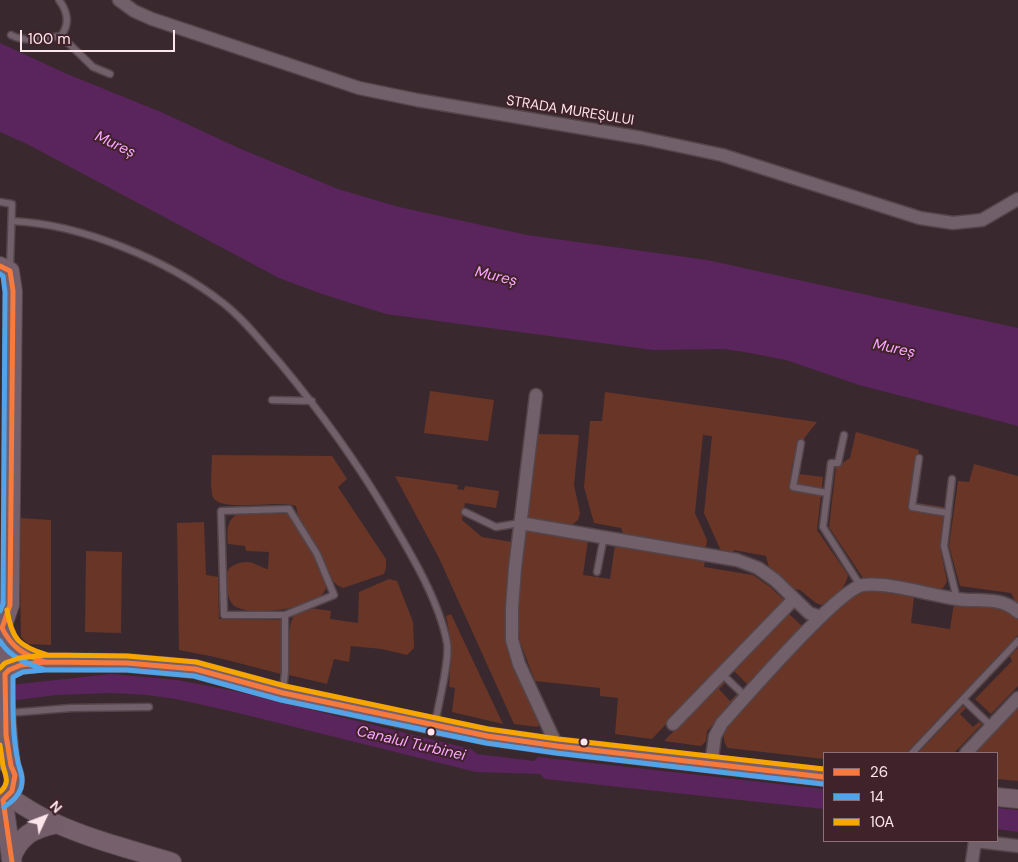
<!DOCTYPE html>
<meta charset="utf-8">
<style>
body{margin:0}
#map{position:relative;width:1018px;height:862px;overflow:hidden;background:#39292e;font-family:"DM Sans",sans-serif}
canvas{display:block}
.legend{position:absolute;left:823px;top:752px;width:175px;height:90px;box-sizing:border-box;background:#40222b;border:1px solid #8b7078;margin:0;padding:6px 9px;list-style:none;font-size:15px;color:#fce6eb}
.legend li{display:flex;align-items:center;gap:10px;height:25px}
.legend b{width:25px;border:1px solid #8b7078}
.north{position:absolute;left:20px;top:792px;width:50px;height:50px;-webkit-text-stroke:4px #40222b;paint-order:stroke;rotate:47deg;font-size:14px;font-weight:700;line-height:20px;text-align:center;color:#fce6eb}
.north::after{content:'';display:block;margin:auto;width:18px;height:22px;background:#fce6eb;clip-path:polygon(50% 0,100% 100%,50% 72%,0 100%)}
.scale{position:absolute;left:20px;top:30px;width:155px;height:22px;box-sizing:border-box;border:2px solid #fce6eb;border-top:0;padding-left:6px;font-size:15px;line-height:18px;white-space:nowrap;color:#fce6eb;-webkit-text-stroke:4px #40222b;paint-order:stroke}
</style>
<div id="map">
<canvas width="1018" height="862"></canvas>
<ul class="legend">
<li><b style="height:6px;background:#f6793e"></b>26</li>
<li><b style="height:6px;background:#53a3e8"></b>14</li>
<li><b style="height:6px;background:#f7a600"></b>10A</li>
</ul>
<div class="north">N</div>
<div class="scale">100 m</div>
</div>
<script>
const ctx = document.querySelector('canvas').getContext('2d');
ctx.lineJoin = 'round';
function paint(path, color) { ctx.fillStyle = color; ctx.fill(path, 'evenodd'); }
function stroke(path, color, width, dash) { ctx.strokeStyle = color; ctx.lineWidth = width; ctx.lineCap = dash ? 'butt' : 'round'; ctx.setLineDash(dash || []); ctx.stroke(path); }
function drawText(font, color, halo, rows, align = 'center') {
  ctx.font = font + ' "DM Sans",sans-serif'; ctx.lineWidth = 4; ctx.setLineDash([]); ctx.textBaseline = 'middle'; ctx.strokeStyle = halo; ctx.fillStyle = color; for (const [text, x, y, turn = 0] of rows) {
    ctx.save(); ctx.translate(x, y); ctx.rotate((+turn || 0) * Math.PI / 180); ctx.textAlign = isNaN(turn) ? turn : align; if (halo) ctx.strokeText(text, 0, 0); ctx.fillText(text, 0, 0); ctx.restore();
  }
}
paint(new Path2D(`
 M430,391L494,400L488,441L424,433Z
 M605,392L817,422C802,441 795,448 791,473L823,477L817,530L848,575C846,588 833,600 821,605L816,603L800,590L790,588L769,568L766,556L734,550L731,555L722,553L704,513L712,436L703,435L695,513L707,540L706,546L701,549L624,535L621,528L594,523L584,487L590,421H602Z
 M856,432L919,450L910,502L944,507L940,547L947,582L943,588L937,590L863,578L829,527L836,467L850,458Z
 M538,434L579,435L574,485L580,513L578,520L572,525L534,520L529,518L527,512Z
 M212,455L332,456L347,479L338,487L386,559V568L384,574L343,588L337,585L332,580L316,545L298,515L296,506C277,499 215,515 212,494C210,482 212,467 212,455Z
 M974,464L1018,476V606L1011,593L960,586L949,546L958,481L969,482Z
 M395,476L458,485L457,489L464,490L465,486L499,491L496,508L465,503L462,520L482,537L512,542L505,619L507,641L538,717L540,724L538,727L514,724L439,558Z
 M238,513L289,514C302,534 324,565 326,589C324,592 321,596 318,598C303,609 253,616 236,607C227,602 224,581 227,572C230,565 240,562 247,562C255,562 261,568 268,569L269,552L246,551L245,546L228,544C227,532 226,521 238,513Z
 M19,518L51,520V645L28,644L21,637Z
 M204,522L206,575L218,577L219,619L281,620V674L215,657L179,650L177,523Z
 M532,531L588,540L583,575L610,579L615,545L705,561L704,567L753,575L769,586L784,600L652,739L615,734L618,698L600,696V688L535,681L520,642L518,619L523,536L527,532Z
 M86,551L122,552L121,633L85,632Z
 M389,579L397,581L413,622L414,648L407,655L382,649L351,646L349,662L334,659L327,684L289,675C289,662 286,621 296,613C304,605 321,610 331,611L330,619L358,623L359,592Z
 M863,589L914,597L911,623L950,629L954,603L1004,609L1018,619V635L906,753H824V759L728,748C720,738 725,731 730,721L816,629L855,593Z
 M792,608L793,609L789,614L802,626L807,621L808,622L749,686L733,670Z
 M451,614L503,724L452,712L455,688L449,687C451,662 452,640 446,616Z
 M1018,648V686L991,714L975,699L1012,661L1010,656Z
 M723,681L725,683L719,689L730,701L737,694L739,696L707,731L706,741L701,746L664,741Z
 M1018,705V781L997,779V753H972Z
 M963,706L966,708L960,714L973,727L979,722L982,724L954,753H918Z`), '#693526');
paint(new Path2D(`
 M0,43L67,74L161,112L241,149L338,189L399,207L527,235L707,260L1018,328V426L859,385L786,360L750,353L724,349L653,350L386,314L322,294L279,278L27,144L0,132Z
 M112,674L177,680L235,691L471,749L477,754L534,761L538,757L824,789V809L545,779L540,774L476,772L230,711L176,699L147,695L112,693L57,695L0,702V686Z
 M997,808L1018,810V832L997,829Z`), '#5a245c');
const lane = new Path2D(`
 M11,35C25,43 46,38 61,36C70,24 68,12 59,0
 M61,36L93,67L110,74
 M0,202L12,204L10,268
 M12,221C81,224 168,260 223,303C245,320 262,343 280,363C319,410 354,458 385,510C408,549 439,599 447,643C450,661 438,704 435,725
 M272,400L312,401
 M844,435L838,463H831L823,527L860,585
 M801,443L793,487L827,493
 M919,458L912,507L948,513
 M952,479L944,546L957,599
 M289,509L317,554L334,595L285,615H224L221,511Z
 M465,512L496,527L520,523
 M597,572L604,536
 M722,674L746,697
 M283,691L285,672V615
 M963,699L991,726
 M8,713L71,708L149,707
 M912,753L1018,641`);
const street = new Path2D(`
 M119,0L134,11L152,19L359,88L417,100L642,138L722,155L920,218L953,223L982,220L1018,199
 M536,395L515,568L512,608V640L519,664L557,746
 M520,523L737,560L758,568L775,580L809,613L820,617
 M673,724L794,599
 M966,753L1018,698
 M711,764L715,736L722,723C744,699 839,588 863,585C889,582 929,595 957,599C977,602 1002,596 1018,612
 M975,841L1018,846
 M972,862L975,841`);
const secondary = new Path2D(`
 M0,266L10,271L13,291L10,605L2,628C11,650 20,655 42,661
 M5,674L9,670L21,665L45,662L127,663L195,669L283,693L435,726L487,736L557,746L824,777
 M8,796C23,806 38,816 55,823C92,840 133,850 172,862
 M997,797L1018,799`);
const primary = new Path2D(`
 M0,611C6,662 3,714 11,766
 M3,800L12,862
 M0,801C19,793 19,768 2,759
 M11,858C20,836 32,829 55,824`);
stroke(lane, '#534549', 9);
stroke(street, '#534549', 15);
stroke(secondary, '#534549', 20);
stroke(primary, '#534549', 21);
stroke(lane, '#715f69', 6);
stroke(street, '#715f69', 12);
stroke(secondary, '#75606b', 18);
stroke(primary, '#745e6a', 19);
stroke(new Path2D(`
 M0,266L10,271L13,291L10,605L2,628C12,648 24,655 45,662
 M12,862L3,800L12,791L15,775L11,766L6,735L5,674L9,670L21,665L45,662L127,663L195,669L283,693L487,736L557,746L824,777`), '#f6793e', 5);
stroke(new Path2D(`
 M0,274L3,276L5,292L3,604L0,611
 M0,641C10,657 25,663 43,669
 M4,807C12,802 18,797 21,788C24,777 20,771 18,762C12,734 13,705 13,677L23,672L45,670H127L194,676L281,700L486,743L556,753L823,784`), '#53a3e8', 5);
stroke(new Path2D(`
 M7,610C12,640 19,646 47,655
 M0,668L5,663L19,658L45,655L127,656L196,662L285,686L488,729L558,739L824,769
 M0,745C1,752 2,759 3,766C6,777 10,783 0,792`), '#f7a600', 5);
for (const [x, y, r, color] of [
 [431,732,4.5,"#fce6eb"],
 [584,742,4.5,"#fce6eb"]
]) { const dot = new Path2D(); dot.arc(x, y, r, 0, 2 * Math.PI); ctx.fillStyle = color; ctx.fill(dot); stroke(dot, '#40222b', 2); }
drawText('14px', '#fce6eb', '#40222b', [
 ["STRADA MUREȘULUI",570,111,9]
]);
drawText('italic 15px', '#fca7ff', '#40222b', [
 ["Mureș",115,145,25],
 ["Mureș",496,277,13],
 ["Mureș",894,349,12],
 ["Canalul Turbinei",411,744,13]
]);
</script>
